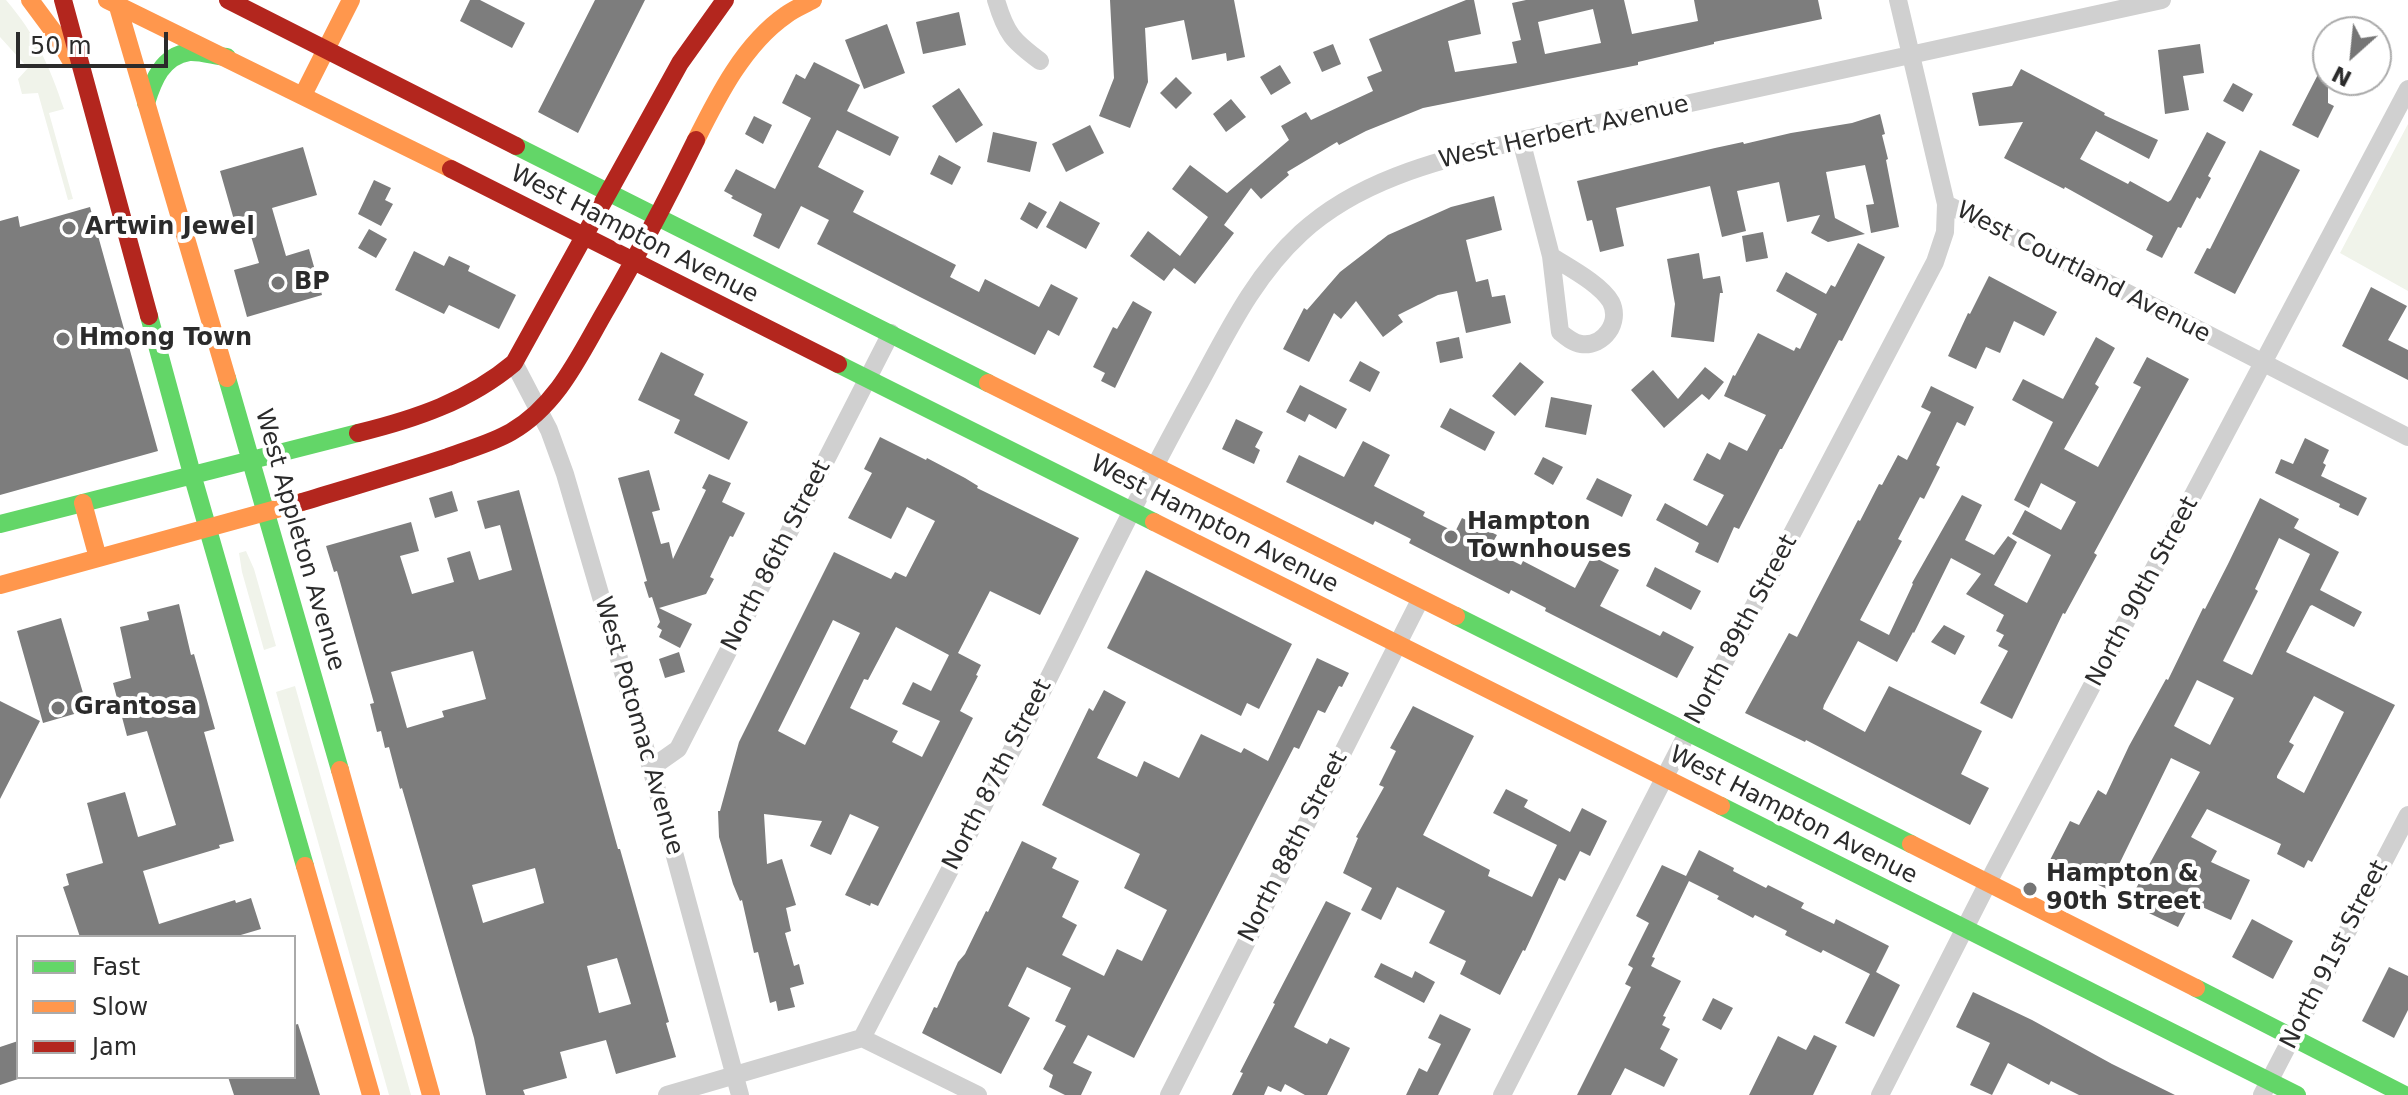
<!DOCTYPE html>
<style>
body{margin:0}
#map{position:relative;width:2408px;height:1095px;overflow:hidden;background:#fff;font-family:"DejaVu Sans",sans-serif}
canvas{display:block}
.legend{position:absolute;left:16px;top:935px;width:280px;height:144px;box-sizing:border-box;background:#fff;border:2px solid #aaa;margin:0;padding:10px 14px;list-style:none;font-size:24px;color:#2b2b2b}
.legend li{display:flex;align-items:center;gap:16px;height:40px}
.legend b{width:40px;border:2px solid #aaa}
.north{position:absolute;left:2312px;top:16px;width:80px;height:80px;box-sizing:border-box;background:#fff;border:2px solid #aaa;border-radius:50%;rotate:207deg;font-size:22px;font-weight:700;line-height:32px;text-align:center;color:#2b2b2b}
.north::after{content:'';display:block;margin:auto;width:28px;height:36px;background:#757575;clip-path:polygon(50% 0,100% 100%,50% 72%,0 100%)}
.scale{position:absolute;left:16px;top:32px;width:152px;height:36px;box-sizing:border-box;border:4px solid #2b2b2b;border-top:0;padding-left:10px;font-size:24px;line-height:28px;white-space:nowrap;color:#2b2b2b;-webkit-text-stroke:6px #fff;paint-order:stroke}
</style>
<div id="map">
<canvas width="2408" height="1095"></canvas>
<ul class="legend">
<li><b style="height:10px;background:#63d668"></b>Fast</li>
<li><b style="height:10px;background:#ff974d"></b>Slow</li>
<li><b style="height:10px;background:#b3261e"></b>Jam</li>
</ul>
<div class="north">N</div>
<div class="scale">50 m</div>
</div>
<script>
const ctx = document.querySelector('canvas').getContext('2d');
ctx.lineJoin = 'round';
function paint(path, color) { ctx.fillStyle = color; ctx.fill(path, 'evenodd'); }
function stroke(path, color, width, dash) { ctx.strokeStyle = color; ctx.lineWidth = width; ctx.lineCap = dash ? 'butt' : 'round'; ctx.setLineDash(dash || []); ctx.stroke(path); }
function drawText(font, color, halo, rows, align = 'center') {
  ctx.font = font + ' "DejaVu Sans",sans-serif'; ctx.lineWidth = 8; ctx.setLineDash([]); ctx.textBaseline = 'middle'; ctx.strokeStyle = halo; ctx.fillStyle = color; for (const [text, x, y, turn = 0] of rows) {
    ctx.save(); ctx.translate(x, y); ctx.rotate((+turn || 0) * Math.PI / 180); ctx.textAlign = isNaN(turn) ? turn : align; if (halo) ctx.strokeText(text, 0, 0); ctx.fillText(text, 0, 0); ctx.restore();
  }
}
paint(new Path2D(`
 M0,0H6C36,35 49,65 64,109L49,113L73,199L68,200L38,93L22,94L18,79L28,68L0,37Z
 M2408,124V291L2340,253Z
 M246,551L254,569L276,646L264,650L242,572L239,553Z
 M295,686L411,1095H389L276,692Z`), '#f0f3ea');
paint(new Path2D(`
 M470,0H480L525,23L512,48L460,21Z
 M595,0H645L578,133L538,112Z
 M1110,0H1234L1245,57L1227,61L1226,53L1192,60L1184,20L1145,28L1148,82L1130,128L1099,116L1114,78Z
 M1466,0H1474L1481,34L1448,41L1455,72L1517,63L1512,42L1521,40L1512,3L1526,0H1624L1632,34L1698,21L1694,0H1818L1822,19L1714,42V44L1638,62V65L1423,108L1366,131L1339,145L1337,142L1287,172L1289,175L1261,199L1251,188L1224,225L1234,233L1195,284L1174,268L1164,281L1130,256L1148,231L1180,256L1208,217L1172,189L1190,165L1227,193L1289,140L1281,126L1306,112L1311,120L1373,91L1367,77L1382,71L1369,39ZM1593,9L1601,43L1545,54L1538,22Z
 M959,12L966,45L923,54L916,22Z
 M887,24L905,73L864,89L845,40Z
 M1333,44L1341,64L1322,72L1313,52Z
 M2200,44L2204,73L2183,76L2189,110L2165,114L2158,50Z
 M2328,55V103L2334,106L2318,138L2292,125Z
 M814,62L860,85L847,111L899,137L890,156L837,130L818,167L864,191L853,212L956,265L950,277L979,292L985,279L1039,307L1051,284L1078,298L1059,336L1048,330L1035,355L920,297L817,244L829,220L801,206L779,249L753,236L762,214L731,198L733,196L724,191L736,169L775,189L811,118L782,103L796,74L805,79Z
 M1280,65L1291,83L1271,95L1260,77Z
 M2021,69L2105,113L2104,115L2158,140L2149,159L2096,131L2080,159L2128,184L2130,181L2168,202L2171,200L2207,132L2226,142L2208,176L2211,178L2200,199L2197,197L2181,228L2178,227L2162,258L2146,250L2153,236L2065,187L2064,189L2004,158L2023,122L1979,126L1972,93L2012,86Z
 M1176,77L1192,93L1176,109L1160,93Z
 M2233,83L2253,94L2243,112L2223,101Z
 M959,88L983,125L956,143L932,106Z
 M1231,99L1246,117L1226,132L1213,114Z
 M1880,114L1885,134L1882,135L1888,159L1886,160L1899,227L1871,233L1866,205L1874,204L1865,165L1826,172L1835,218L1865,234L1828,242L1811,233L1820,215L1787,222L1779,182L1737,191L1746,231L1722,237L1710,186L1616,208L1624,246L1600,252L1592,220L1587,221L1577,181L1715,148L1743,142L1744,144L1791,133L1852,123Z
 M754,116L772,125L763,144L745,134Z
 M1090,125L1104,153L1066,172L1052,144Z
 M993,132L1037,142L1030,172L987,162Z
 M303,147L317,195L272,208L286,256L309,249L322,295L247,317L234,270L259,263L245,216L234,220L220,171Z
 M2260,150L2300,170L2235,294L2194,273L2207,248L2210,249Z
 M939,155L961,167L952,185L930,174Z
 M374,180L391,188L385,200L393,204L381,226L358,214Z
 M1494,196L1502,230L1466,240L1476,282L1488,279L1492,297L1505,295L1511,323L1466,333L1457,291L1438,295L1398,315L1403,322L1383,337L1356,301L1341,319L1334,313L1309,362L1283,349L1304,308L1307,310L1340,272L1388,235L1451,207Z
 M1060,201L1100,223L1086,249L1046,227Z
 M1029,202L1047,212L1037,229L1020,219Z
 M90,207L158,451L0,495V221L18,216L20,227Z
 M369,229L387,239L376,258L358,248Z
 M1763,232L1768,258L1746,262L1742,236Z
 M1858,243L1885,257L1842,341L1839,340L1782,449H1780L1739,529L1734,527L1718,563L1695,552L1699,543L1656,520L1665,503L1707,526L1724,495L1693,480L1707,453L1720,460L1729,442L1747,451L1766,415L1724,396L1733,375L1735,376L1758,333L1794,351L1796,347L1800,349L1817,314L1776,291L1786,272L1826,294L1831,285L1835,287Z
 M414,251L444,266L449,256L470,266L468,271L516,295L499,329L449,305L444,314L395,290Z
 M1699,253L1703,279L1720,276L1723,293H1720L1714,342L1671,337L1675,304L1667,259Z
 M1989,276L2057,312L2044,336L2014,321L2000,353L1986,347L1976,369L1948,356L1968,313L1970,314Z
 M2371,287L2407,306L2388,340L2408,350V380L2342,346Z
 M1133,301L1152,312L1115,388L1101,381L1105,373L1093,367L1113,327L1117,329Z
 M1459,337L1463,358L1440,363L1436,342Z
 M2096,337L2115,348L2095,384L2099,387L2064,449L2098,467L2141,387L2133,383L2147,357L2189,379L2094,553L2097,555L2065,614L2063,613L2012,719L1980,703L2008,651L1998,646L2004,635L1996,631L2004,615L1966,594L1981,574L1951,558L1914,633L1913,632L1897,662L1858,641L1824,705L1823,709L1865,732L1889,686L1982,731L1961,774L1989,788L1970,825L1806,740L1805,742L1745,713L1789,633L1797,637L1858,520L1860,521L1879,484L1882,485L1898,455L1907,460L1931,412L1921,407L1931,386L1974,407L1965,426L1957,422L1936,465L1940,467L1924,499L1920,497L1898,539L1902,541L1860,620L1889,635L1913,584L1912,583L1962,495L1982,505L1965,540L1994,555L2008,536L2017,542L1994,585L2027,603L2051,555L2012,534L2025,510L2061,530L2076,502L2041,483L2029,508L2014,500L2053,422L2012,400L2023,379L2063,399Z
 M661,352L704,374L694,395L748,422L729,460L674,433L680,420L638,400Z
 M1360,361L1380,372L1370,392L1349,381Z
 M1520,362L1544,382L1515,416L1492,396Z
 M1705,367L1724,382L1709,400L1702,394L1664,428L1631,390L1653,370L1678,399Z
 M1300,385L1347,409L1336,429L1309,414L1305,422L1286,412Z
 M1551,397L1592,405L1586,435L1545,427Z
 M1450,408L1495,432L1485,451L1440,427Z
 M1236,419L1263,432L1255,447L1260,450L1254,464L1222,449Z
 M880,437L926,460L927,458L965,478L978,486L977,488L1079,538L1040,615L990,591L958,653L981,665L976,675L978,676L960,711L973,718L878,906L871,903L870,906L845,895L879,827L850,814L831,855L810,846L822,821L764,814L767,864L782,859L796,905L786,908L791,931L785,933L794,966L799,964L804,984L790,988L795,1007L778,1011L776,1001L770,1003L758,952L754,953L742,900L740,901L733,884L719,837L718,811H720L739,742L834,552L891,579L895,572L906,577L935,521L907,507L891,539L848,518L872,473L864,469ZM833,620L860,633L805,745L778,731ZM896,627L949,655L931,691L913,682L902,704L940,721L922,757L892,742L898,731L850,708L864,679L868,680Z
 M2305,438L2329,450L2323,463L2326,465L2321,476L2367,498L2358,516L2339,507L2340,504L2275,473L2281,459L2293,464Z
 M1363,441L1390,455L1374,486L1425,512L1423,516L1455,532L1462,518L1497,535L1489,549L1521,565L1523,561L1575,588L1592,556L1619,570L1600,606L1660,636L1663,631L1694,647L1677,678L1545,611L1546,608L1511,590L1509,594L1409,543L1411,539L1375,521L1373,525L1286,482L1299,455L1344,477Z
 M1543,457L1563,467L1553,485L1534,474Z
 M649,470L660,510L652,512L661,544L669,542L673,559L706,490L702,488L709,474L731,483L722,502L745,513L733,537L730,536L710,577L714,579L706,594L659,608L692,624L680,648L659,637L662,630L657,627L660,622L652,597L649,598L644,582L647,581L618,478Z
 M1597,478L1632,495L1622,517L1586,499Z
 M519,490L618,849H620L669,1022L666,1023L676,1057L616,1074L606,1040L560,1052L567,1078L523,1090L525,1095H486L474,1038L402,788L400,789L389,747L385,748L381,731L377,732L370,704L374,703L337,571L334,572L326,546L411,522L419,551L400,556L412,594L454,582L447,558L470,551L479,580L512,570L500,525L485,529L477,501ZM473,651L486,699L442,711L444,717L407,728L391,672ZM535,868L544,903L483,923L472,885ZM617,958L631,1004L599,1013L587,966Z
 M452,491L458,511L435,518L429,498Z
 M2260,498L2299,519L2294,528L2339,552L2320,590L2362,612L2354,627L2312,605L2310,606L2286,652L2395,705L2312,862L2308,860L2304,868L2277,854L2281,844L2207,809L2191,837L2217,851L2211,862L2250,880L2231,920L2191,902L2178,927L2128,903L2200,772L2171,758L2107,889L2049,862L2070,821L2079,825L2098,790L2106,795L2129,746L2166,679L2168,680L2203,608L2205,609L2228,564ZM2279,538L2310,554L2252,675L2223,661L2258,591L2255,589ZM2197,680L2234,698L2210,745L2174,726ZM2314,696L2344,712L2304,793L2277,778V776L2294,745L2289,742Z
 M1655,567L1701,591L1691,610L1646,586Z
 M1146,570L1292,644L1259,709L1247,703L1241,716L1107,648Z
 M179,604L191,655L194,654L215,729L204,732L234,841L219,845L220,848L143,871L159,924L235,900L236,903L251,898L261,929L234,937H80L63,887L69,885L66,874L103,863L87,803L125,792L138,837L176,825L147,731L127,736L113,683L131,678L120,627L149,620L147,612Z
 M61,618L88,710L43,723L17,631Z
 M1944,625L1965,636L1955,655L1931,642Z
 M679,652L685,672L665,678L659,659Z
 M1317,658L1349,673L1342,687L1339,686L1325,713L1318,710L1299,749L1294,747L1134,1058L1088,1035L1073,1063L1092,1072L1081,1095H1065L1049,1087L1053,1075L1043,1069L1066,1026L1055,1021L1071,988L1027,967L1008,1006L1030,1018L1001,1074L922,1033L934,1007L937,1008L958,962L965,954L986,911L988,912L1022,841L1057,858L1052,868L1079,881L1062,917L1077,925L1062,955L1104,976L1117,949L1142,961L1167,910L1124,888L1140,854L1042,805L1089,708L1093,711L1104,690L1126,702L1097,758L1137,777L1144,761L1179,778L1201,734L1241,753L1244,748L1268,761Z
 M0,701L40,721L0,799Z
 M1413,706L1474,736L1423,835L1490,870L1488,876L1532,897L1557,845L1493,813L1506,789L1528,800L1524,807L1570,832L1582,808L1607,821L1590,856L1580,851L1565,881L1559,878L1525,951L1523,950L1500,995L1460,974L1466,961L1429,943L1445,911L1397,887L1381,920L1361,910L1372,888L1343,873L1358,838L1356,837L1384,787L1379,785L1396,751L1390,748Z
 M1699,850L1734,868L1733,871L1766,888L1768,885L1804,903L1801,908L1834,924L1836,919L1889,946L1876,972L1900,985L1874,1037L1845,1023L1870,974L1823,950L1821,953L1785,935L1787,931L1755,915L1753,918L1717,899L1719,896L1689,881L1652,957L1655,958L1651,966L1681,981L1663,1016L1666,1017L1662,1025L1670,1029L1660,1049L1678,1059L1664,1087L1625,1068L1611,1095H1577L1631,987L1625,984L1633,968L1628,965L1649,923L1636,916L1662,865L1686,876Z
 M1326,901L1351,913L1294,1027L1327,1044L1330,1038L1350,1048L1334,1081L1327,1095H1305L1285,1084L1281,1092L1268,1086L1264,1095H1232L1243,1073L1240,1072L1275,1004L1273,1003Z
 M2252,919L2293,941L2273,979L2232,957Z
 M1381,963L1412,978L1415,971L1435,982L1424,1003L1374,977Z
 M2389,967L2408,976V1010L2394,1038L2362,1021Z
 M1973,992L2032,1020L2112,1064L2175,1095H2079L2051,1081L2049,1085L2008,1063L1992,1095L1970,1085L1990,1043L1956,1027Z
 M1713,998L1733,1008L1721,1030L1702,1020Z
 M1440,1014L1471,1029L1438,1095H1406L1419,1068L1427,1072L1441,1044L1428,1038Z
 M298,1024L320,1095H234L228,1077H294V1025Z
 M1814,1035L1837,1046L1813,1095H1749L1778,1036L1806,1050Z
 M18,1041V1079L0,1085V1047Z`), '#7d7d7d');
stroke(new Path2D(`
 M996,0C1006,34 1013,41 1040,61
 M1521,140L1551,256
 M1946,204L2110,284L2408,437
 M1551,256C1568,267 1601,284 1611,302C1621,322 1604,347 1581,344C1573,343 1566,337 1560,332Z
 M514,363L549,430L565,474L651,768L740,1095
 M651,768L678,749L891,333
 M862,1038C934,899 1009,760 1078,619C1116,541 1155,464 1197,388C1227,333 1254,276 1301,233C1362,177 1443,160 1521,140L2162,0
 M667,1095L862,1038L978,1095
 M1169,1095L1420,600
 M1502,1095L1695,718L1935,262L1945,232L1946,204L1898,0
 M1880,1095L1995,869L2408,89
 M2262,1095L2408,815`), '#d0d0d0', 18);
stroke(new Path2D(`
 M146,103C153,81 162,56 189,52C200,51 215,56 227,57
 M516,146L988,383
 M149,316L192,474L305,866
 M838,364L1154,522
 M227,378L340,770
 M0,524L358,433
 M1456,616L1911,844
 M1721,806L2297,1095
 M2196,988L2405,1095`), '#63d668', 18);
stroke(new Path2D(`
 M30,0L56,35L70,59
 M107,0L451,169
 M116,0L227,378
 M303,95L351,0
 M696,140C718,96 744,44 786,15C794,9 804,5 813,0
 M988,383L1456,616
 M83,503L98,558
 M1154,522L1721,806
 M0,585L302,502
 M340,770L431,1095
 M1911,844L2196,988
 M305,866L371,1095`), '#ff974d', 18);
stroke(new Path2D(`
 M63,0L149,316
 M228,0L516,146
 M451,169L838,364
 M358,433C415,419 469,401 514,363L680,63L725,0
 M302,502C351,487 400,473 448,457C469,449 492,443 511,432C559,404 580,354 607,308C639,253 668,197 696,140`), '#b3261e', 18);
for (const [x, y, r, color] of [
 [69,228,8,"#757575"],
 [278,283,8,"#757575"],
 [63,339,8,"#757575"],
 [1451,537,8,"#757575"],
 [58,708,8,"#757575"],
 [2030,889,8,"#757575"]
]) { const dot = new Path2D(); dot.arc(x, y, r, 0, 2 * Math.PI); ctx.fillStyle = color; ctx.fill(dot); stroke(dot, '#fff', 3); }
drawText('24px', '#2b2b2b', '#fff', [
 ["West Herbert Avenue",1564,133,-13],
 ["West Hampton Avenue",634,235,27],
 ["West Courtland Avenue",2083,273,27],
 ["West Hampton Avenue",1214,525,27],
 ["West Appleton Avenue",299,540,74],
 ["North 86th Street",777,556,-63],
 ["North 90th Street",2143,592,-62],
 ["North 89th Street",1742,630,-62],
 ["West Potomac Avenue",638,726,74],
 ["North 87th Street",998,775,-63],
 ["West Hampton Avenue",1793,816,27],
 ["North 88th Street",1294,847,-63],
 ["North 91st Street",2335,955,-63]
]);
drawText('bold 24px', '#2b2b2b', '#fff', [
 ["Artwin Jewel",85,228],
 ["BP",294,283],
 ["Hmong Town",79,339],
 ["Hampton",1467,523],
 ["Townhouses",1467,551],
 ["Grantosa",74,708],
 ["Hampton &",2046,875],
 ["90th Street",2046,903]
], 'left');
</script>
